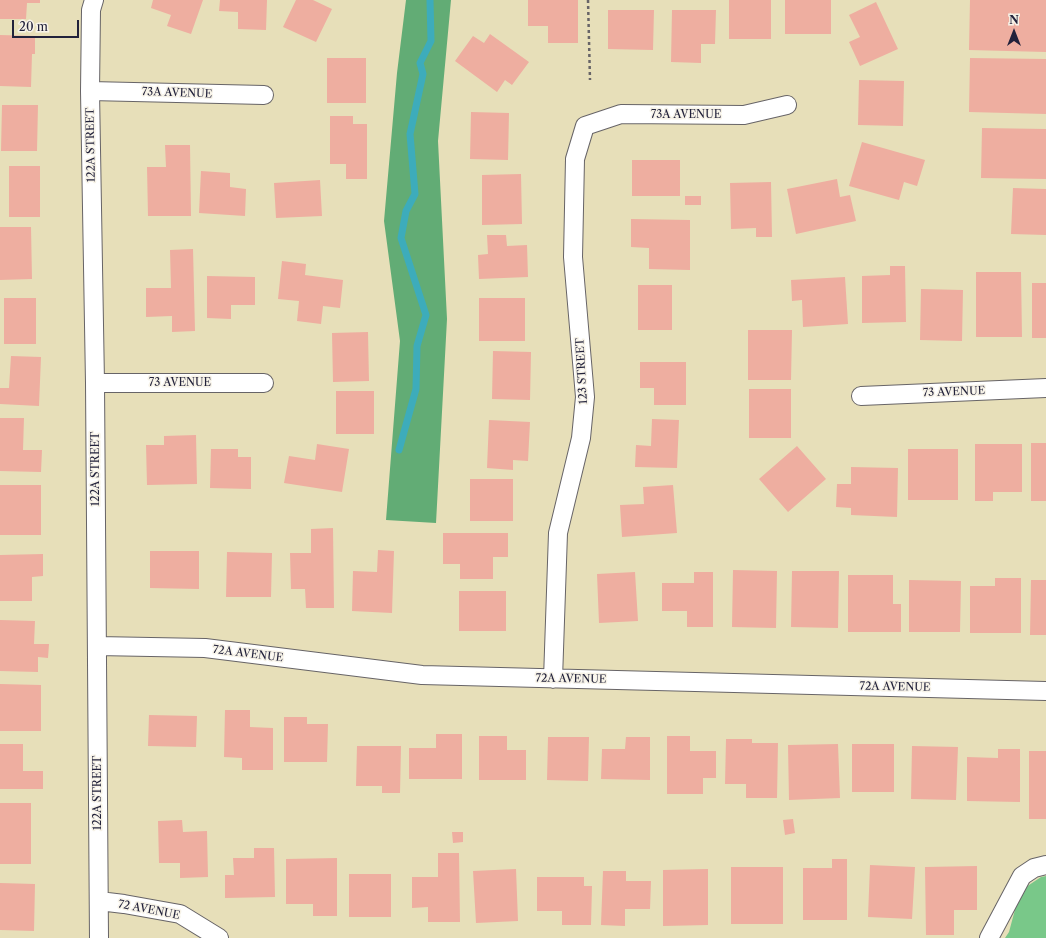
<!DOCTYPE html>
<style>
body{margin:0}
#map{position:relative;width:1046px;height:938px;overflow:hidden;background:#e7dfb9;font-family:"Libre Caslon Text",serif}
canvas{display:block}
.north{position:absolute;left:994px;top:12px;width:40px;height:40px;-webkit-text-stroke:3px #f7f3e8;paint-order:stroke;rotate:0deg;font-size:11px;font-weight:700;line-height:16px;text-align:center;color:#22223b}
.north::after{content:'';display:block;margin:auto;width:14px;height:18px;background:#22223b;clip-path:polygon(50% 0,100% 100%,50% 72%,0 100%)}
.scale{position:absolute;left:12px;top:20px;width:67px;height:18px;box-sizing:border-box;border:2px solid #22223b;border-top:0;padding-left:5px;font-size:12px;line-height:14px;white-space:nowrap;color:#22223b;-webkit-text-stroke:3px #f7f3e8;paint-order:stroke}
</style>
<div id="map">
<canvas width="1046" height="938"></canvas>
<div class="north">N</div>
<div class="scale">20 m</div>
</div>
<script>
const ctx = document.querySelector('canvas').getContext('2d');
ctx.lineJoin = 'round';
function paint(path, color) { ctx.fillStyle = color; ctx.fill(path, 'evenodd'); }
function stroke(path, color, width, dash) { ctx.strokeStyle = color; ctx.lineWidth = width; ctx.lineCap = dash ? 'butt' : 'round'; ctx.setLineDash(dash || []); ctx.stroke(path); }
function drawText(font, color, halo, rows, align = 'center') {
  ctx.font = font + ' "Libre Caslon Text",serif'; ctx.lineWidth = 3; ctx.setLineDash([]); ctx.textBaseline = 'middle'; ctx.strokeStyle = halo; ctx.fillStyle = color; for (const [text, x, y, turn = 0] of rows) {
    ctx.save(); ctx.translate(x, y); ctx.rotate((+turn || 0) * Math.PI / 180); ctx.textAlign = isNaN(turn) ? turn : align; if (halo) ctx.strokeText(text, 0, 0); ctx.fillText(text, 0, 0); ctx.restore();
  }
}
paint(new Path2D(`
 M1046,876V938H1005L1009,932L1020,891L1041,877Z`), '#79c889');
paint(new Path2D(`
 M406,0H451L438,141L447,319L436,523L386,520L400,341L384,221L397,73Z`), '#62ac75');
stroke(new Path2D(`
 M399,450L416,389L417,346L426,315L401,238L406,211L415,194L410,134L423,74L420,63L431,41L430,0`), '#3dacbb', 7);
paint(new Path2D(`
 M0,0H40V3H27L26,19H0Z
 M153,0H203L191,34L167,26L171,15L151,8Z
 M220,0H267L266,30L238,29V12L219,11Z
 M296,0H313L332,9L316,42L283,27Z
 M528,0H578V43H548V26H528Z
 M729,0H771V39H729Z
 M785,0H831V34H785Z
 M970,0H1046V52L969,50Z
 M876,2L898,49L860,66L849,42L860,37L849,15Z
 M608,10H654L653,50L608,49Z
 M672,10H716L715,44H701V63L671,62Z
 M490,34L529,62L512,85L505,80L497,92L455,61L473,36L484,43Z
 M0,35L35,36V54H32L31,87L0,86Z
 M327,58H366V103H327Z
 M970,58L1046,59V114L969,112Z
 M859,80L904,81L903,126L858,125Z
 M2,105H38L37,151H1Z
 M471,112L509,113L508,160L470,159Z
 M330,116H353V124H367V179H346V164H330Z
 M982,128L1046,129V179L981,178Z
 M862,142L925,160L917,186L904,182L899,200L849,186Z
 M165,145H190L191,216H148L147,167H166Z
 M632,160H680V196H632Z
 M9,166H40V217H9Z
 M201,171L230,173V187L246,189L245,216L199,213Z
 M521,174L522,224L482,225V175Z
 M837,179L840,197L850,195L856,221L796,234L787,189Z
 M320,180L322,216L276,218L274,183Z
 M771,182L772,237H756V228L731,229L730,183Z
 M1013,188L1046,189V235L1011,234Z
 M685,196H701V205H685Z
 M631,219L690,220V270L649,269V248L631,247Z
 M0,227H31L32,279L0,280Z
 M487,235H506L507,246L527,245L528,277L479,279L478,255L488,254Z
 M193,249L195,331L172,332V316L146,317V288H171L170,250Z
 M282,261L306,264L305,275L343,280L340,308L323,306L321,324L297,321L299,301L278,299Z
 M890,266H905L906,322L862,323V276L890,275Z
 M976,272H1021L1022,337H976Z
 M207,276L255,277V305H231V319L207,318Z
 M845,277L848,324L803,327L802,300L792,301L791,280Z
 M1032,283H1046V338H1032Z
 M638,285H672V330H638Z
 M921,289L963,290L962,341L920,340Z
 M4,298H36V344H4Z
 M479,298H525V341H479Z
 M748,330H792L791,380H748Z
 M368,332L369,381L333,382L332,333Z
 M493,351L531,352L530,400L492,399Z
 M11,356L41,357L39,406L0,404V388H9Z
 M640,362H686V405H654V388H640Z
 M749,389H791V438H749Z
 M336,391H374V434H336Z
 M0,418H24L23,450H42L41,472L0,471Z
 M652,419L679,420L677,468L635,467L636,445L651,446Z
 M489,420L530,422L528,461L513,460V470L487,468Z
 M196,435L197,484L147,485L146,445H164V436Z
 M1031,443H1046V501H1031Z
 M317,444L349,449L342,492L284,483L289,456L315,460Z
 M975,444H1022V492H993V501H975Z
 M797,446L826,479L788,512L759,479Z
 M211,449H238V457H251V489L210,488Z
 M908,449H958V500H908Z
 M851,467L898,468L897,517L851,515V508L836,507L837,484H851Z
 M470,479H513V521H470Z
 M0,485H41V535H0Z
 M673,485L677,533L622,537L620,505L644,504L643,487Z
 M333,528L334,608H306L305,589H291L290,553H311V529Z
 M443,533H508V557H493V579H460V564H443Z
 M378,550L394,551L392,613L352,611L353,571L377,572Z
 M150,551H199V589L150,588Z
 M227,552L272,553L271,597H226Z
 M43,554V576L32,577V601H0V555Z
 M733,570L777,571L776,628L732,627Z
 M792,571H839L838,628L791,627Z
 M635,572L638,621L599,623L597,574Z
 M694,572H713V627H687V611H662V583H694Z
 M848,575H893V604H901V632H848Z
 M995,578H1021V633H970V586H995Z
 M909,580L961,581L960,632H909Z
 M1031,580H1046V635H1030Z
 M459,591H506V631H459Z
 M0,620L35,621L34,644H49L48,658L38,657V672L0,671Z
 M0,684L41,685V731H0Z
 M225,710H250V727L273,728V770H242V758L224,757Z
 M149,715L197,716L196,747L148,746Z
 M284,717H307V724H328L327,762H284Z
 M436,734H462V779H409V748H436Z
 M479,736H507V750H526V780H479Z
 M667,736H690V751H716V778H703V794H667Z
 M548,737H589L588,781L547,780Z
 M626,737H650V780L601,779L602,749H625Z
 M726,739H752V743H778L777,798H746V784H725Z
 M0,744H23V771H43V789H0Z
 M838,744L840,798L789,800L788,745Z
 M852,744H894V792H852Z
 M357,746H401L400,793H382V786H356Z
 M912,746L958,747L956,800L911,799Z
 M998,749H1020V802L967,801V757L998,758Z
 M1029,751H1046V819H1029Z
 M0,803H31V864H0Z
 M793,819L795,833L785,835L783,820Z
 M182,820L183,832L207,831L208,877L180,878V863H159L158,821Z
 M452,832H463V842L453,843Z
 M254,848H274L275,897L225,898V875H234L233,858H254Z
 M438,853H459L460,922H428V907L412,908V877H438Z
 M337,858V916H313V904H286V859Z
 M832,859H847V920H803V868H832Z
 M870,865L915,867L912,919L868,917Z
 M977,866V910H954V935H926L925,867Z
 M731,867H783V924H731Z
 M516,869L518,921L476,923L473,871Z
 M708,869V925L663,926V870Z
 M603,871H626V881H651L650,909H625V926L601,925Z
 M349,874H391V917H349Z
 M537,877H584V886H592L591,925H562V911H537Z
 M0,883L35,884L34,931L0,930Z`), '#eeaea0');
const minor = new Path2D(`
 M94,0L91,10L90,91L95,383L99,938
 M90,91L264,95
 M585,126L621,114L744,115L787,105
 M95,383H264
 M861,396L1046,388
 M97,646L205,648L422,675L1046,691
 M553,679L558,533L581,438L585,397L573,257L575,159L585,126
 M99,901L124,904L180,914L219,938
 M989,938L1022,876L1034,868L1046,865`);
stroke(minor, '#676467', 20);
stroke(new Path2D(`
 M588,0L590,80`), '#676467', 2.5, [3, 3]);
stroke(minor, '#fff', 18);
drawText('11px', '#22223b', '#f7f3e8', [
 ["73A AVENUE",177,93,2],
 ["73A AVENUE",686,115],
 ["122A STREET",91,145,-91],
 ["123 STREET",582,371,-93],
 ["73 AVENUE",180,383],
 ["73 AVENUE",954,392,-2],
 ["122A STREET",96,469,-90],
 ["72A AVENUE",248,654,7],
 ["72A AVENUE",571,679,1],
 ["72A AVENUE",895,687,1],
 ["122A STREET",98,793,-90],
 ["72 AVENUE",149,910,11]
]);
</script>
